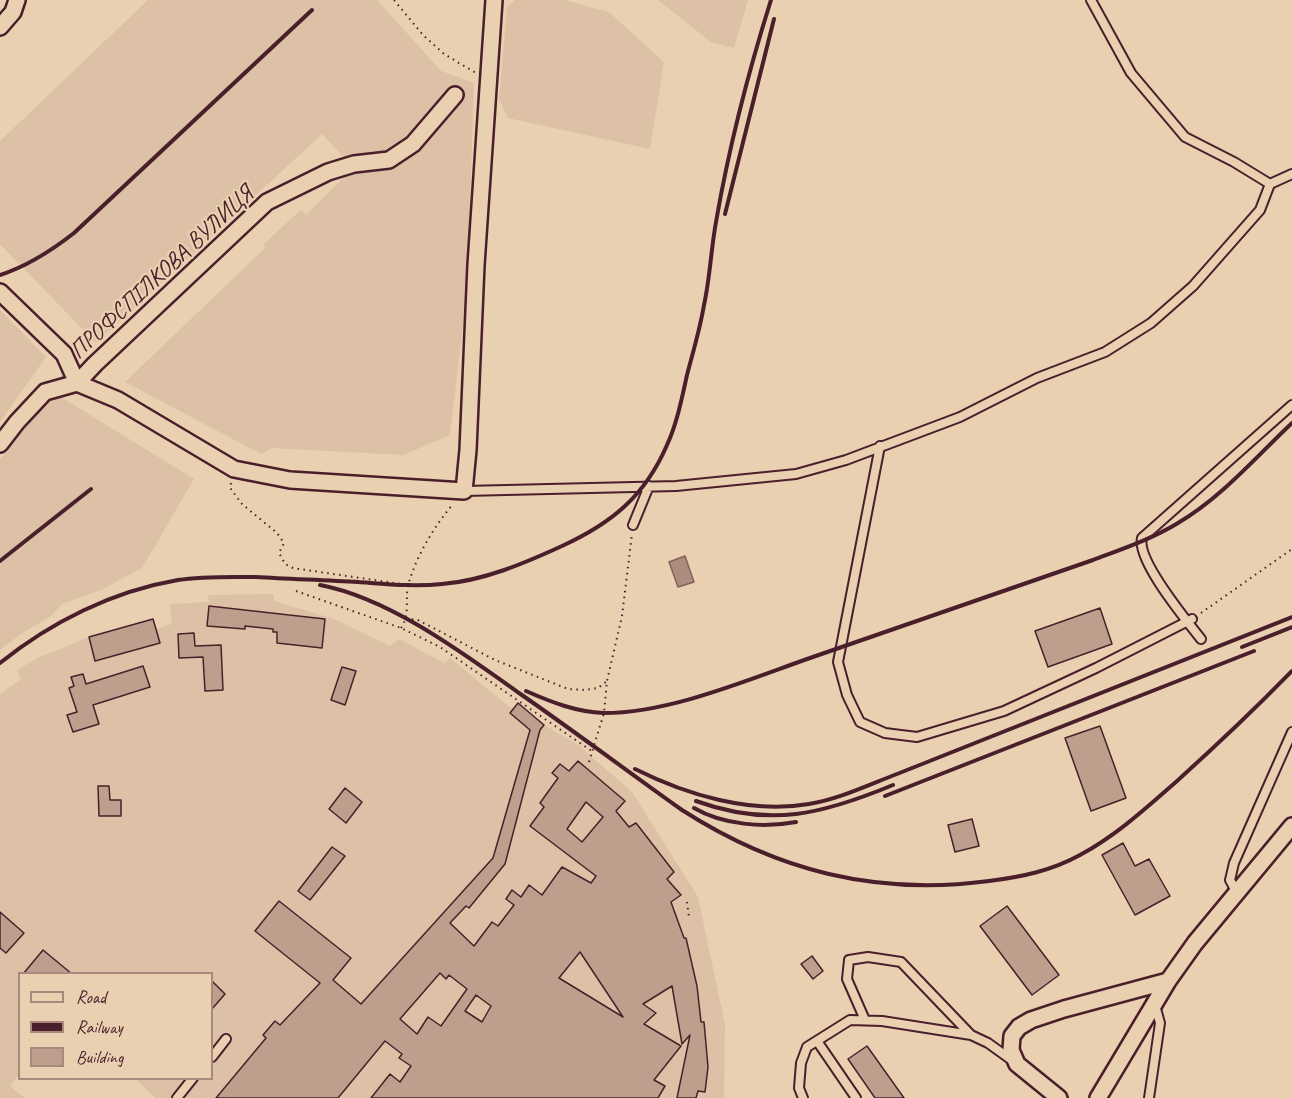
<!DOCTYPE html>
<meta charset="utf-8">
<style>
body{margin:0}
#map{position:relative;width:1292px;height:1098px;overflow:hidden;background:#e9d0b1;font-family:Caveat,sans-serif}
canvas{display:block}
.legend{position:absolute;left:18px;top:972px;width:195px;height:108px;box-sizing:border-box;background:#e9d0b1;border:2px solid #a9897b;margin:0;padding:8px 10px;list-style:none;font-size:18px;color:#4a1f2b}
.legend li{display:flex;align-items:center;gap:12px;height:30px}
.legend b{width:30px;border:2px solid #a9897b}
</style>
<div id="map">
<canvas width="1292" height="1098"></canvas>
<ul class="legend">
<li><b style="height:8px;background:#e9d0b1"></b>Road</li>
<li><b style="height:8px;background:#4a1f2b"></b>Railway</li>
<li><b style="height:16px;background:#bc9f8c"></b>Building</li>
</ul>
</div>
<script>
const ctx = document.querySelector('canvas').getContext('2d');
ctx.lineJoin = 'round';
function paint(path, color) { ctx.fillStyle = color; ctx.fill(path, 'evenodd'); }
function stroke(path, color, width, dash) { ctx.strokeStyle = color; ctx.lineWidth = width; ctx.lineCap = dash ? 'butt' : 'round'; ctx.setLineDash(dash || []); ctx.stroke(path); }
function drawText(font, color, halo, rows, align = 'center') {
  ctx.font = font + ' Caveat,sans-serif'; ctx.lineWidth = 4.5; ctx.setLineDash([]); ctx.textBaseline = 'middle'; ctx.strokeStyle = halo; ctx.fillStyle = color; for (const [text, x, y, turn = 0] of rows) {
    ctx.save(); ctx.translate(x, y); ctx.rotate((+turn || 0) * Math.PI / 180); ctx.textAlign = isNaN(turn) ? turn : align; if (halo) ctx.strokeText(text, 0, 0); ctx.fillText(text, 0, 0); ctx.restore();
  }
}
paint(new Path2D(`
 M148,0H377L441,71L474,83L467,290L450,435L403,455L272,448L261,454L125,382L265,248L263,245L271,237L301,210L306,215L361,160L344,157L322,134L96,343L0,244V141Z
 M515,0H564L609,12L664,62L650,149L508,118L499,100L507,7Z
 M658,0H748L734,48L711,42Z
 M0,310L46,357L0,422Z
 M61,397L194,479L142,568L101,590L62,604L51,616L21,634L0,650V459L48,400Z
 M274,594V601L334,619L390,646L399,639L444,663L450,658L512,709L518,703L544,725L577,744L632,792L698,897L725,1025L724,1098H155L136,1079L212,1078V974H20L19,1074L10,1086L25,1098H0V694L21,679L17,670L38,658L89,637L96,661L160,643L156,629L172,624L170,604L209,602L208,595Z`), '#dcc1a6');
const water = new Path2D(`
 M685,556L694,582L678,587L669,562Z`);
paint(water, '#ac8c7e');
stroke(water, '#85605d', 1.5);
const building = new Path2D(`
 M209,606L325,619L322,648L277,643V632H273V629L245,626V629L207,626Z
 M1100,608L1112,644L1048,667L1035,631Z
 M153,619L160,643L95,661L89,637Z
 M194,633L195,646L221,645L223,690L205,691L203,657L179,658L178,634Z
 M143,666L150,687L93,705L99,724L73,732L67,715L77,712L69,688L74,686L71,677L83,674L86,684Z
 M342,667L356,671L345,705L331,700Z
 M518,703L544,725L540,730L505,864L469,908L466,906L450,923L474,946L492,922L498,926L514,905L506,899L512,890L521,897L529,885L542,895L562,867L591,883L596,876L530,826L544,807L540,803L558,778L552,773L560,764L569,771L578,761L625,801L616,811L629,827L636,823L674,872L667,879L681,895L671,902L684,938H686L697,986L701,1022H704L708,1067L705,1092L698,1091L696,1098H677L690,1035L682,1044L672,986L643,1004L656,1013L644,1024L681,1046L654,1080L665,1086L658,1098H371L390,1074L400,1082L411,1066L399,1058L402,1054L385,1041L338,1098H216L266,1038L263,1035L275,1021L280,1025L320,983L255,931L279,901L351,958L333,980L361,1004L493,858L530,730L510,713ZM586,802L603,817L582,842L567,829ZM580,952L623,1017L559,978ZM440,973L446,979L449,975L467,989L441,1026L428,1017L417,1034L400,1019ZM476,995L491,1006L482,1022L465,1011Z
 M1100,726L1126,798L1091,811L1065,738Z
 M98,786H109L110,800H121V816H99Z
 M345,788L362,802L346,823L329,809Z
 M972,819L979,846L955,852L948,825Z
 M1123,843L1135,866L1149,859L1170,896L1135,915L1102,855Z
 M332,847L345,856L310,900L298,891Z
 M1007,906L1059,975L1032,995L980,926Z
 M0,912L24,933L6,953L0,948Z
 M43,950L72,974H23Z
 M812,956L823,971L813,979L801,964Z
 M212,981L225,994L212,1009Z
 M867,1046L904,1098H875L848,1059Z`);
paint(building, '#bc9f8c');
stroke(building, '#4a1f2b', 1.5);
const service = new Path2D(`
 M1091,0L1131,73L1185,137L1234,162L1270,184
 M880,446L838,662L847,695L860,722L885,733L917,737L1004,711L1096,668L1192,619
 M464,491L676,486L796,474L846,460L960,417L1037,378L1105,352L1151,323L1193,286L1260,210L1270,184L1292,174
 M633,525L649,486
 M1201,639C1187,621 1136,560 1142,538L1292,405
 M1237,893L1230,880L1234,863L1292,732
 M865,1020L847,979L849,960L868,957L901,962L970,1034
 M817,1041L856,1098
 M212,1057L226,1039
 M177,1098L193,1078
 M803,1098L799,1088L801,1063L807,1047L850,1020L882,1021L971,1035L988,1043L1013,1061
 M1149,1098L1160,1023L1155,1005`);
const minor = new Path2D(`
 M0,27L13,12L17,0
 M0,292L64,354L77,383L118,400L234,469L290,480L464,491L468,450L476,265L494,0
 M0,444L17,422L45,392L77,383L95,364L267,202L328,172L354,164L389,160L413,144L455,95
 M1059,1098L1017,1064L1011,1050L1012,1036L1019,1027L1031,1020L1064,1009L1168,981
 M1098,1098L1168,981L1195,943L1292,826`);
stroke(service, '#4a1f2b', 12);
stroke(minor, '#4a1f2b', 20);
stroke(new Path2D(`
 M394,0L423,35L444,54L476,73
 M231,483L230,488L242,504L277,533L284,543L279,553L285,564L293,568L408,585
 M296,591L401,628L440,647L593,752
 M1201,613L1292,549
 M406,620L416,619L495,660L568,689L585,690L598,688L607,681
 M401,628C411,613 404,598 409,582C418,553 434,527 453,504
 M589,762L604,713L607,681L622,616L632,534
 M687,902L689,917`), '#4a1f2b', 2, [1.5, 4.5]);
stroke(service, '#e9d0b1', 8);
stroke(minor, '#e9d0b1', 15);
stroke(new Path2D(`
 M725,214L774,19
 M0,275C28,266 51,251 74,233L312,10
 M0,561L91,489
 M320,585C389,598 463,653 519,693C574,731 627,771 682,810C777,871 876,896 989,881C1021,877 1051,871 1080,855C1117,835 1146,808 1177,781C1217,745 1255,709 1292,671
 M1242,647L1292,627
 M0,663C51,622 113,591 178,580C203,576 230,577 256,577C290,579 324,580 358,582C386,584 414,587 442,584C483,581 525,563 562,546C612,523 645,496 667,445C677,423 682,398 687,375C693,352 700,329 704,305C710,278 711,249 716,222C729,147 748,73 771,0
 M526,691C551,702 576,712 604,713C670,713 747,680 810,658C904,626 999,592 1093,560C1122,549 1152,539 1178,523C1221,498 1256,457 1292,423
 M635,769C687,795 750,814 809,804C839,799 868,785 897,774L1292,617
 M885,796L1254,651
 M696,801C770,828 823,814 893,785
 M694,808C723,825 764,828 796,822`), '#4a1f2b', 4);
drawText('24px', '#4a1f2b', '#e9d0b1', [
 ["ПРОФСПІЛКОВА ВУЛИЦЯ",162,273,-43]
]);
</script>
